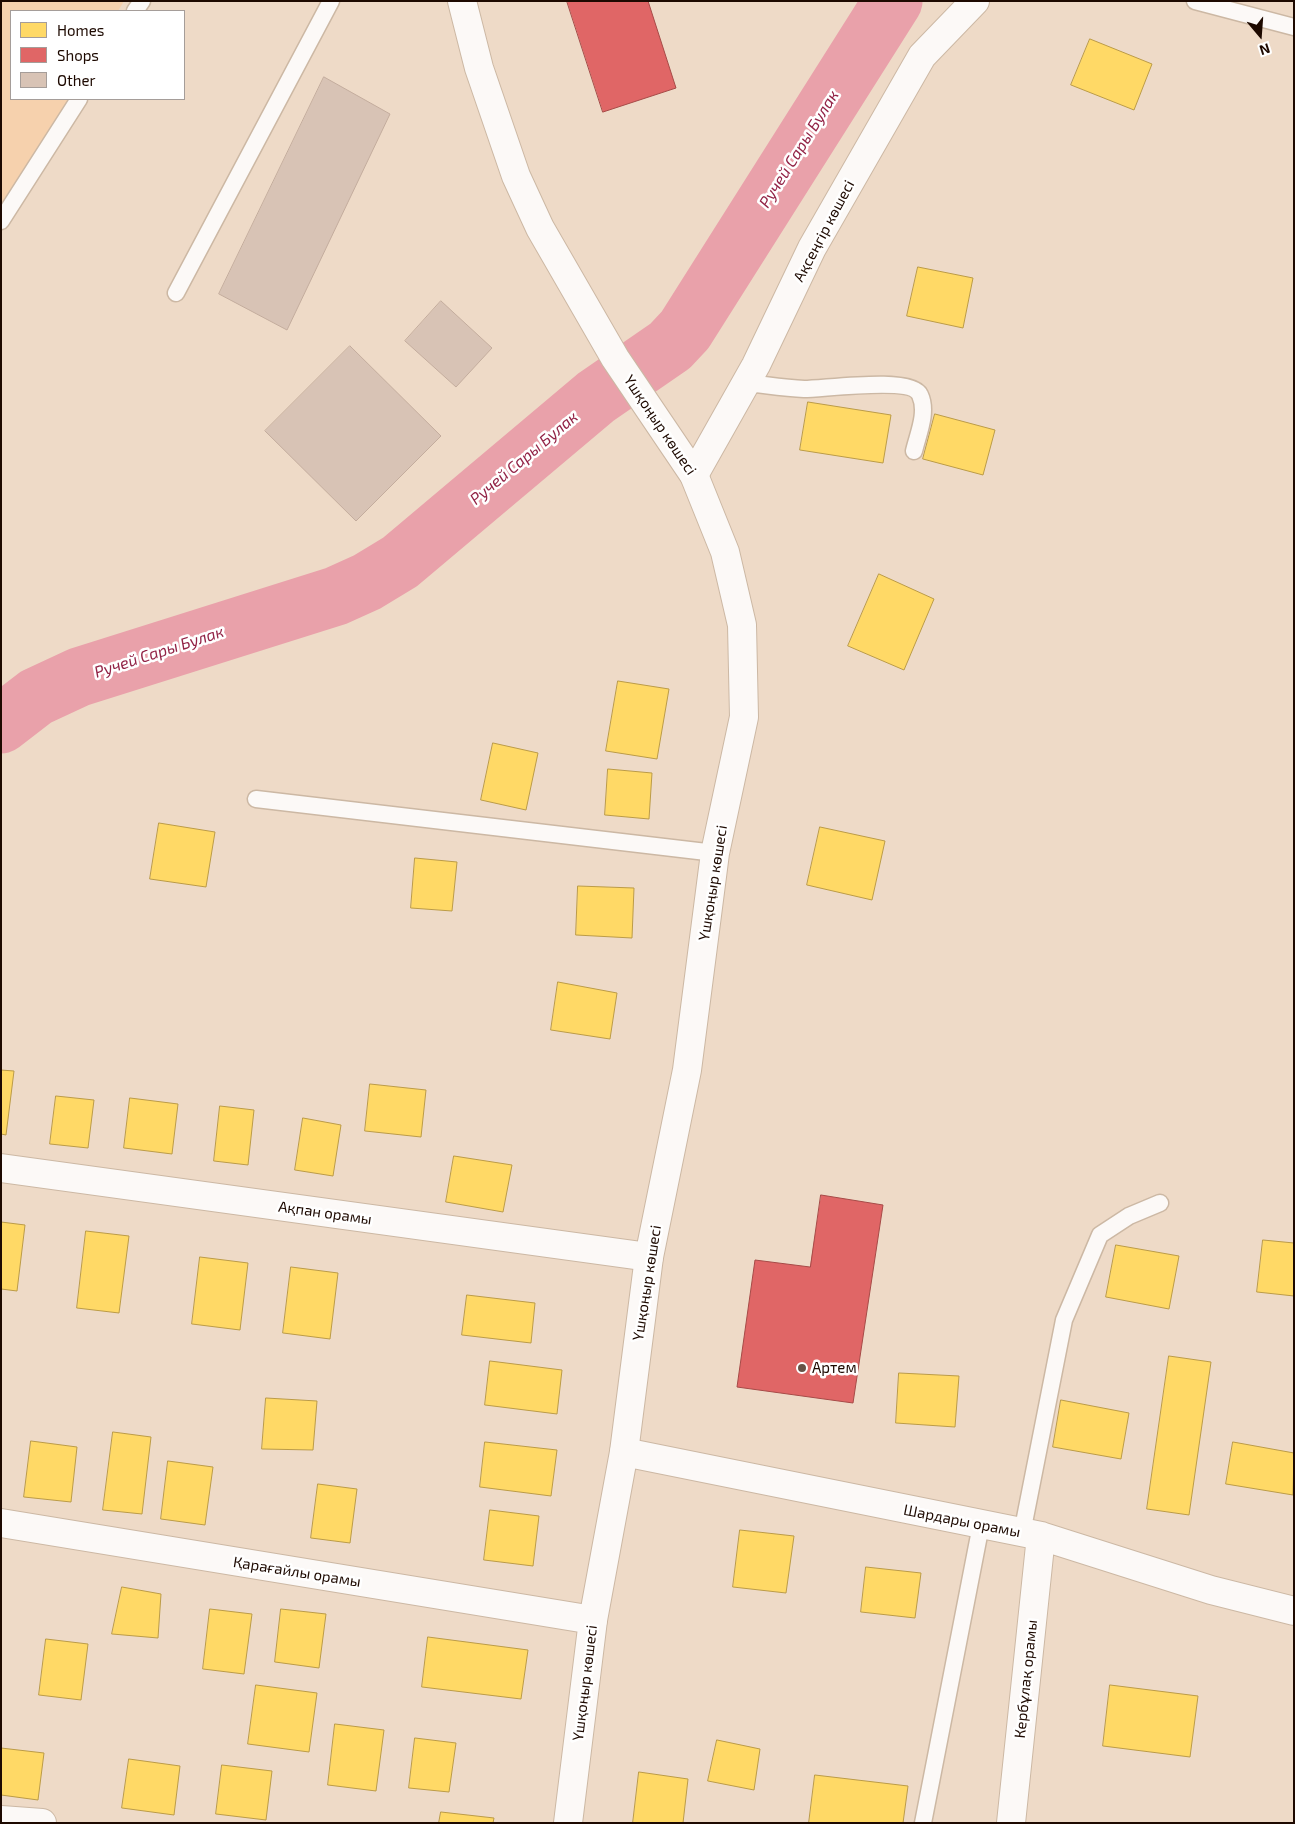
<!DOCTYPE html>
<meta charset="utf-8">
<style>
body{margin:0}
#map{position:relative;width:1295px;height:1824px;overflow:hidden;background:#eedac7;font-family:"Exo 2",sans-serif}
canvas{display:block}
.frame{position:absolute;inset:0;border:2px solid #1d0900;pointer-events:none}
.legend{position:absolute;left:10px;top:10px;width:175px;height:90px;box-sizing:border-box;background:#fff;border:1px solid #a59d99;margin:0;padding:6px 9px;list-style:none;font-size:15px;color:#1d0900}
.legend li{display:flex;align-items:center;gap:10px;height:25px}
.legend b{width:25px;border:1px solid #a59d99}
.north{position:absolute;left:1235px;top:10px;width:50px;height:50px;-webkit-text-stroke:4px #fff;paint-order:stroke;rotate:162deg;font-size:14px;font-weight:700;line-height:20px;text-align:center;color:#1d0900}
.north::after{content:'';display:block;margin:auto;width:18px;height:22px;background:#1d0900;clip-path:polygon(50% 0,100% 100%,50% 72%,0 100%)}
</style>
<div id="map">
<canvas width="1295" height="1824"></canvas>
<div class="frame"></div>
<ul class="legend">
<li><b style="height:14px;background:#ffd966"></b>Homes</li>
<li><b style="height:14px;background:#e06666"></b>Shops</li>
<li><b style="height:14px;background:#d8c3b5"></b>Other</li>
</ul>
<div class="north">N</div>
</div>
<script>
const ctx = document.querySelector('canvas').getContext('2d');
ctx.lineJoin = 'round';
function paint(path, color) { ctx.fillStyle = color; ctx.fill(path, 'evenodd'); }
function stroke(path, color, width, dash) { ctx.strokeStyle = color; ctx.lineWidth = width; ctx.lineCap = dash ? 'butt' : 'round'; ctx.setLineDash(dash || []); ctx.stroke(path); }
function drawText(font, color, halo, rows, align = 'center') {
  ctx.font = font + ' "Exo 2",sans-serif'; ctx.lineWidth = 5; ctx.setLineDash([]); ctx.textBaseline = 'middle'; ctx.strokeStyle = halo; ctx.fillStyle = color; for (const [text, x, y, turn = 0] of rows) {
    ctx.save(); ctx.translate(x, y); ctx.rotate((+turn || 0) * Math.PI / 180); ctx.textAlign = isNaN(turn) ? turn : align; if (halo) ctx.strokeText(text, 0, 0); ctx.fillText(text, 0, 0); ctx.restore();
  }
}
paint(new Path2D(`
 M1,1H124L118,11H11V99H70L1,222Z`), '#f6d1ad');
const homes = new Path2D(`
 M1090,39L1152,64L1134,110L1071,85Z
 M918,267L973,278L963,328L907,316Z
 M808,402L891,415L883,463L800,450Z
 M935,414L995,430L983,475L923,459Z
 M879,574L934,599L904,670L848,646Z
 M618,681L669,689L657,759L606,751Z
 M493,743L538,753L526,810L481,800Z
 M608,769L652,773L649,819L605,815Z
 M159,823L215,832L206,887L150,879Z
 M820,827L885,841L872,900L807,885Z
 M415,858L457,862L452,911L411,908Z
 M578,886L634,888L632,938L576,935Z
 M558,982L617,993L610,1039L551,1030Z
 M1,1070L14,1071L6,1135L1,1134Z
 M370,1084L426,1090L421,1137L365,1131Z
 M56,1096L94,1100L88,1148L50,1144Z
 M130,1098L178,1104L172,1154L124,1148Z
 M220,1106L254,1110L248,1165L214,1161Z
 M303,1118L341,1125L333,1176L295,1170Z
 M454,1156L512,1165L503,1212L446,1202Z
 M1,1222L25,1225L17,1291L1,1289Z
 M86,1231L129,1236L119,1313L77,1308Z
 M1263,1240L1294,1243V1296L1257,1292Z
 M1116,1245L1179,1256L1169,1309L1106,1297Z
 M200,1257L248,1263L240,1330L192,1324Z
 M291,1267L338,1273L330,1339L283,1333Z
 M467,1295L535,1303L531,1343L462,1335Z
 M1169,1356L1211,1362L1189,1515L1147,1509Z
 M490,1361L562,1370L557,1414L485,1405Z
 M899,1373L959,1376L955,1427L896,1423Z
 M266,1398L317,1401L313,1450L262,1449Z
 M1061,1400L1129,1413L1121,1459L1053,1447Z
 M113,1432L151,1437L142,1514L103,1510Z
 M31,1441L77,1447L71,1502L24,1497Z
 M485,1442L557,1450L551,1496L480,1487Z
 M1233,1442L1294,1453L1293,1495L1226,1484Z
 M168,1461L213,1467L205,1525L161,1519Z
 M318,1484L357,1489L350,1543L311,1538Z
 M490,1510L539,1516L533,1566L484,1560Z
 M740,1530L794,1536L786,1593L733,1587Z
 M866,1567L921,1573L915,1618L861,1612Z
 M122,1587L161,1594L158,1638L112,1634Z
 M210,1609L252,1614L244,1674L203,1669Z
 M281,1609L326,1614L319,1668L275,1662Z
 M428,1637L528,1650L521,1699L422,1687Z
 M46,1639L88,1644L81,1700L39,1695Z
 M256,1685L317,1693L309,1752L248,1744Z
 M1110,1685L1198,1696L1190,1757L1103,1746Z
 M335,1724L384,1730L376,1791L328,1785Z
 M415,1738L456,1743L449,1792L409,1788Z
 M717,1740L760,1749L754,1790L708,1781Z
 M1,1748L44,1753L38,1800L1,1795Z
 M129,1759L180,1766L174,1815L122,1808Z
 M222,1765L272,1771L266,1820L216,1814Z
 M639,1772L688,1779L683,1823H633Z
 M815,1775L908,1786L903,1823H809Z
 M441,1812L494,1818L493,1823H439Z`);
paint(homes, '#ffd966');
stroke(homes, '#bb9b47', 1);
const shops = new Path2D(`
 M567,1H648L676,88L603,112Z
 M821,1195L883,1205L853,1403L737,1387L755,1260L810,1267Z`);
paint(shops, '#e06666');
stroke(shops, '#a64a47', 1);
stroke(new Path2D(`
 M1,724L36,697L79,677L336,596L367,582L400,562L596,397L670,346L685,330L893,1`), '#e9a1aa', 59);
const building = new Path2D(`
 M324,77L390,114L287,330L219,294Z
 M441,301L492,348L456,387L405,341Z
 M350,346L441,436L356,521L265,431Z`);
paint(building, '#d8c3b5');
stroke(building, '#c3ac9d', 1);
const lane = new Path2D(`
 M1195,1L1294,27
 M135,11L142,1
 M1,221L79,99
 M176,293L331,1
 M747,383C766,385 785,388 804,389C825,389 912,376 920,395C928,412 918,434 914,451
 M256,799L715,853
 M1022,1533L1064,1320L1100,1235L1129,1216L1160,1203
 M923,1823L981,1525`);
const street = new Path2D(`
 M694,475L756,365L812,248L922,56L975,1
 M1,1168L649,1257
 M624,1452L1041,1536L1211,1590L1294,1611
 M1,1523L593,1620
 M1,1820L42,1823
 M1011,1823L1041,1536`);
const secondary = new Path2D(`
 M462,1L479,68L516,176L540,228L615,358L694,475L725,552L742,625L744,717L715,853L687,1070L649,1257L624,1452L593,1620L568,1823`);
stroke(lane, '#ccb8a4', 19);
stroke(street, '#ccb8a4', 30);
stroke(secondary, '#ccb8a4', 30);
stroke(lane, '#fcf9f7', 16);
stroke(street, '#fcf9f7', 28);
stroke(secondary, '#fcf9f7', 28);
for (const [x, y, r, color] of [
 [802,1368,5,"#665246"]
]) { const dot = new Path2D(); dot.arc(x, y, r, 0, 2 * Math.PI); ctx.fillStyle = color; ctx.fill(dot); stroke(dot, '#fff', 2); }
drawText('15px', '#1d0900', '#fff', [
 ["Ақсеңгір көшесі",824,231,-62],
 ["Үшқоңыр көшесі",660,425,56],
 ["Үшқоңыр көшесі",713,883,-81],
 ["Ақпан орамы",325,1213,8],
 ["Үшқоңыр көшесі",647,1283,-81],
 ["Шардары орамы",962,1521,11],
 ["Қарағайлы орамы",297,1572,9],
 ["Кербұлақ орамы",1026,1679,-84],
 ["Үшқоңыр көшесі",585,1683,-83]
]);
drawText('15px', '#1d0900', '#fff', [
 ["Артем",812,1368]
], 'left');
drawText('italic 16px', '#922346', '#fff', [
 ["Ручей Сары Булак",799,149,-58],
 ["Ручей Сары Булак",524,458,-40],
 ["Ручей Сары Булак",159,652,-18]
]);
</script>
